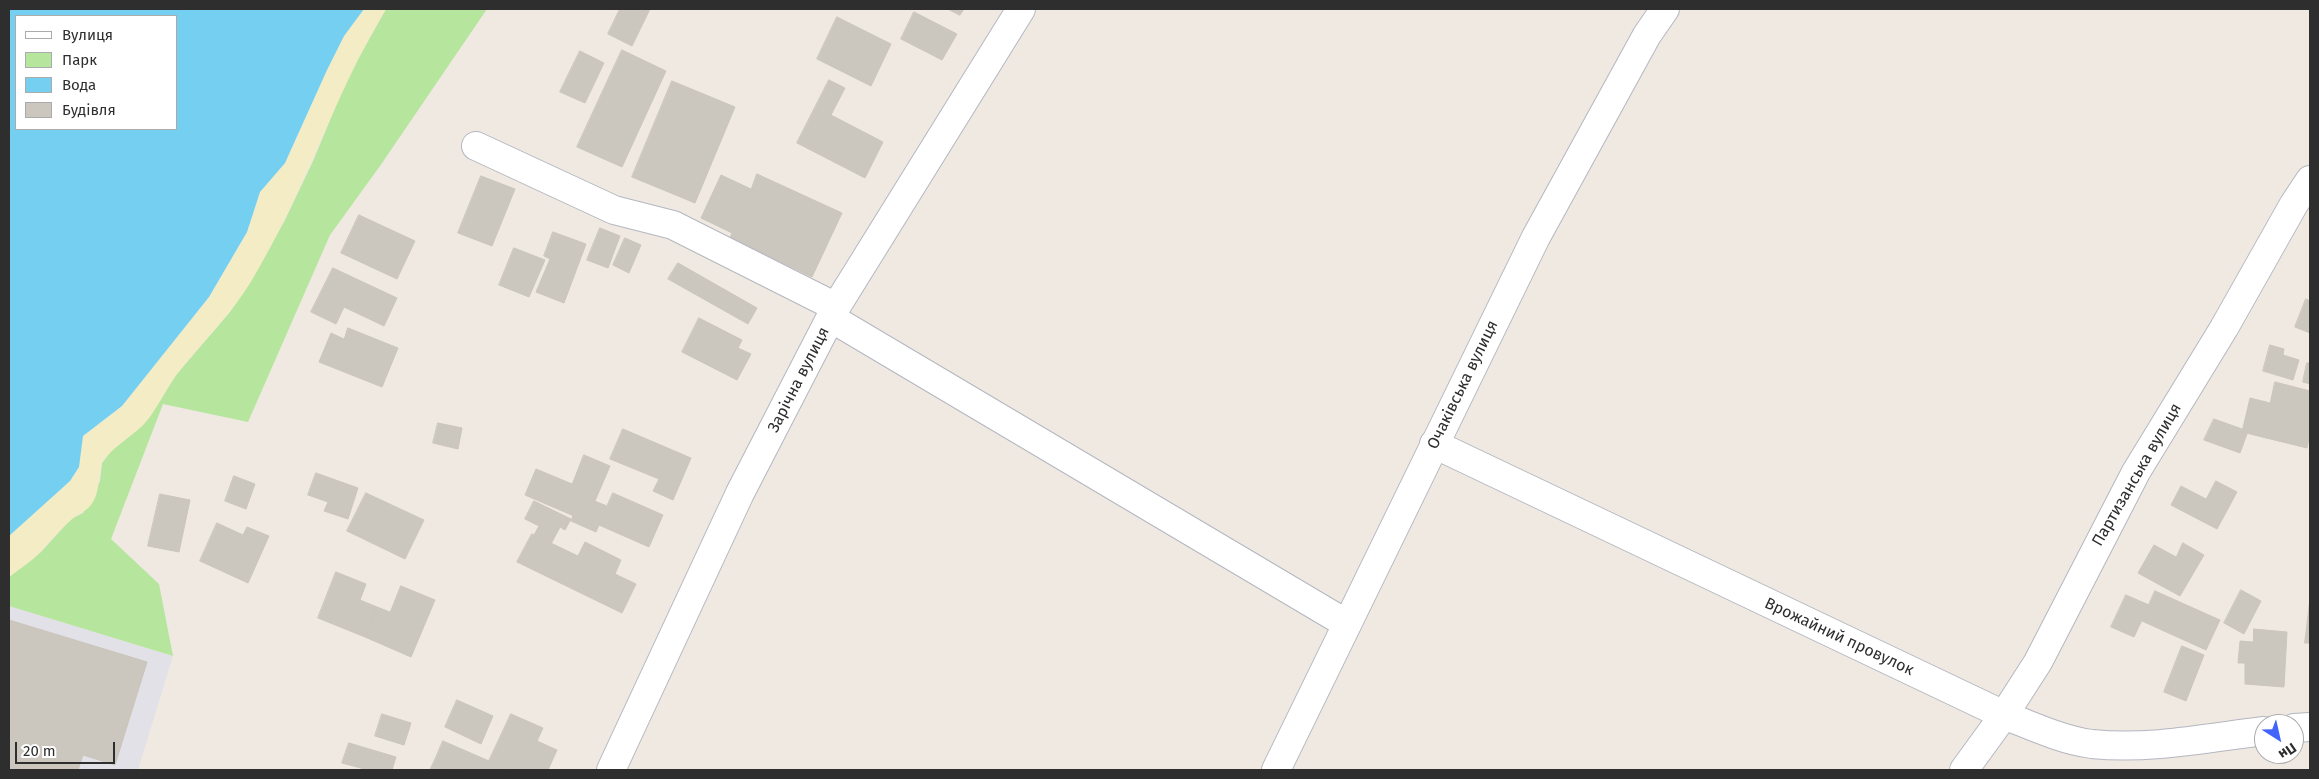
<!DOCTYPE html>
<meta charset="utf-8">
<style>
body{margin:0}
#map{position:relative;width:2319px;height:779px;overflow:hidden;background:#efe9e1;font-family:"Fira Sans",sans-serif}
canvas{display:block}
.frame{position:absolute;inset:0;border:10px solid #2e2e2e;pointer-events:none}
.legend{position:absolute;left:15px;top:15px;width:162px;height:115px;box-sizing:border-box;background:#fff;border:1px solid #ababab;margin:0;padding:6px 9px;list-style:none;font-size:15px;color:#2e2e2e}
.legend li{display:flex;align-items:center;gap:10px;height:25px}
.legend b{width:25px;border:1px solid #ababab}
.north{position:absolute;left:2254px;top:714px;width:50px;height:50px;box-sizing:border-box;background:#fff;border:1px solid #ababab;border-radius:50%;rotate:145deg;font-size:14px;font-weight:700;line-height:20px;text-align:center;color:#2e2e2e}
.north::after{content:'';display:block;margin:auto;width:18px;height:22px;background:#4264fb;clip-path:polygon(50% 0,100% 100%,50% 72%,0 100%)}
.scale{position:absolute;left:15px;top:742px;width:100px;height:22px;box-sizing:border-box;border:2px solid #2e2e2e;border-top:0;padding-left:6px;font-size:15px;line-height:18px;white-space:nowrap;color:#2e2e2e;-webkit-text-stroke:4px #fff;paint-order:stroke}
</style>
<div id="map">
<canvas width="2319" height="779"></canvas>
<div class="frame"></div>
<ul class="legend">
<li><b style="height:6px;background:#fff"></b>Вулиця</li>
<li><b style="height:14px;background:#b6e59e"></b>Парк</li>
<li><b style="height:14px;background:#75cff0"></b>Вода</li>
<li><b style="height:14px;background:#cbc7bf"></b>Будівля</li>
</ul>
<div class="north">Пн</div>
<div class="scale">20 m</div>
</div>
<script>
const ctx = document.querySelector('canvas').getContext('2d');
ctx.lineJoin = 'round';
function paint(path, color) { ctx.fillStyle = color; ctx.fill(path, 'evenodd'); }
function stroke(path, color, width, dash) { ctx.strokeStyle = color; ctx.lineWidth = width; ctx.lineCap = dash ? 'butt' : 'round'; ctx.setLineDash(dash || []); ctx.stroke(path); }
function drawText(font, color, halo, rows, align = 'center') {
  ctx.font = font + ' "Fira Sans",sans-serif'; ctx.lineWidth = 5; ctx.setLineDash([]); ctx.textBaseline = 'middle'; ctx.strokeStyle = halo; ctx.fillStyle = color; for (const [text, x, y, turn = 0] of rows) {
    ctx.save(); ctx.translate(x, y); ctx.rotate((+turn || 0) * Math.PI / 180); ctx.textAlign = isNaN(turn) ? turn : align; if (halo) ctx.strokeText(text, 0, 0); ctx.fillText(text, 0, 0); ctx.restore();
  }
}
paint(new Path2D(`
 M9,606L173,656L138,770H9Z`), '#e3e1e8');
paint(new Path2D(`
 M386,9H487L380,166L330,235L248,422L163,404L111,539L159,584L173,656L9,606V577L41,552L71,519L83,513L100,481L102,463L113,449L143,425L151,415L176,375L230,312L250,283L285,220L313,161L348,77Z`), '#b6e59e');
paint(new Path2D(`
 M364,9H386C333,96 304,195 250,283C230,316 201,343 177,374C165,390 157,410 144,424C131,437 116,445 104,459C98,467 101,489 93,502C87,512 77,514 70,521C59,530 50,541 41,551C33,561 19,569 9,577V536L70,481L79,467L83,436L122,406L209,297L247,232L260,192L285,163L327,70L344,36Z`), '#f3ecc5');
paint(new Path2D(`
 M9,9H364L344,36L327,70L285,163L260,192L247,232L209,297L122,406L83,436L79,467L70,481L9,536ZM16,16H176V129H16Z`), '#75cff0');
const building = new Path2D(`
 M620,9H650L632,46L608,34Z
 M948,9H964L960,15Z
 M914,12L957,34L942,60L901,39Z
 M837,17L891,44L871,86L817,59Z
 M622,50L666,71L622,167L577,147Z
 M580,51L604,63L585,103L560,92Z
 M829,80L845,88L831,115L883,142L865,178L797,143Z
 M672,81L735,107L695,203L632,177Z
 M757,174L842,213L812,277L730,238L732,233L701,218L721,175L751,189Z
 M481,176L515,189L492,246L458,233Z
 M359,215L415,241L397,279L341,253Z
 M600,228L620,236L608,268L587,260Z
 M553,232L586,244L564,303L536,292L550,259L544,256Z
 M625,238L641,245L629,273L613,265Z
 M514,248L545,260L529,297L499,285Z
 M678,263L757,308L748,324L668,279Z
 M333,268L397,298L384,326L344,307L336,324L311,312Z
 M2306,299L2310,301V333L2295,327Z
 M699,318L742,340L738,348L751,354L737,380L682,352Z
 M348,328L398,348L382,387L319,362L331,333L344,339Z
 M2270,345L2284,349L2283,355L2299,360L2293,380L2263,371Z
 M2307,363H2310V384L2303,382Z
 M2275,382L2310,391V433L2307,448L2242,432L2250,398L2270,403Z
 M2214,419L2242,429V432L2247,434L2240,453L2204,440Z
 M438,423L462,428L458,449L433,443Z
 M623,429L691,458L673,500L653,491L659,479L610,459Z
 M584,455L610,466L595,501L582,496L574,516L525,495L536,469L572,484Z
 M316,473L358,488L348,519L324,511L328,502L308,495Z
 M234,476L255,484L246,509L225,501Z
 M2216,481L2237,492L2217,529L2171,505L2181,486L2206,499Z
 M366,493L424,520L405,559L347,531Z
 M613,493L663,515L649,547L599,525Z
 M160,494L190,500L179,552L148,546Z
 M582,496L607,506L596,532L571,521Z
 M534,501L571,519L565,530L560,527L551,544L534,535L539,526L525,519Z
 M217,523L243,535L247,527L269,536L248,583L200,561Z
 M532,534L578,556L585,542L621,560L615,574L636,584L622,613L517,562Z
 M2183,543L2204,555L2180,596L2138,573L2154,545L2176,557Z
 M336,572L366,584L360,600L377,607L365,637L318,618Z
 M401,586L435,600L411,657L365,637L377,607L390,612Z
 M2241,590L2261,601L2244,634L2224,623Z
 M2155,591L2220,620L2206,650L2142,621Z
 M2126,595L2149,605L2134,637L2111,627Z
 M2310,599V643H2305Z
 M9,620L147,662L115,765L83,755L78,770H9Z
 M2254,629L2287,632L2284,687L2245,684V663H2238L2240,641L2253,642Z
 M2182,646L2204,655L2186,701L2164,692Z
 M457,700L493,716L481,744L445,727Z
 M382,714L411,723L404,745L375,736Z
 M511,714L543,728L537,741L557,750L548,770H510L489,761Z
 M443,741L489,761L510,770H459L435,760Z
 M349,743L396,757L392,770H368L342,763Z
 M435,760L459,770H430Z`);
paint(building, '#cbc7bf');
stroke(building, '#cbc5ba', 1);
const minor = new Path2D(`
 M476,146L614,210L673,225L836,307
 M831,318L1347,624
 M1434,444L2004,715C2032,726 2062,740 2092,744C2149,750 2207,738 2264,731
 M2294,728L2310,727
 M611,770L740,493L836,307L1021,9
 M1964,770L2004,715L2038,662L2136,472L2224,328L2294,204L2310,180`);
const tertiary = new Path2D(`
 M1276,770L1536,237L1647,35L1665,9`);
stroke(minor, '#b4b7c1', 30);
stroke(tertiary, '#b4b7c1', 30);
stroke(minor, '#fff', 28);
stroke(tertiary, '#fff', 28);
drawText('16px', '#2e2e2e', '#fff', [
 ["Зарічна вулиця",799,380,-63],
 ["Очаківська вулиця",1463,385,-64],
 ["Партизанська вулиця",2137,475,-60],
 ["Врожайний провулок",1839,637,25]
]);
</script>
